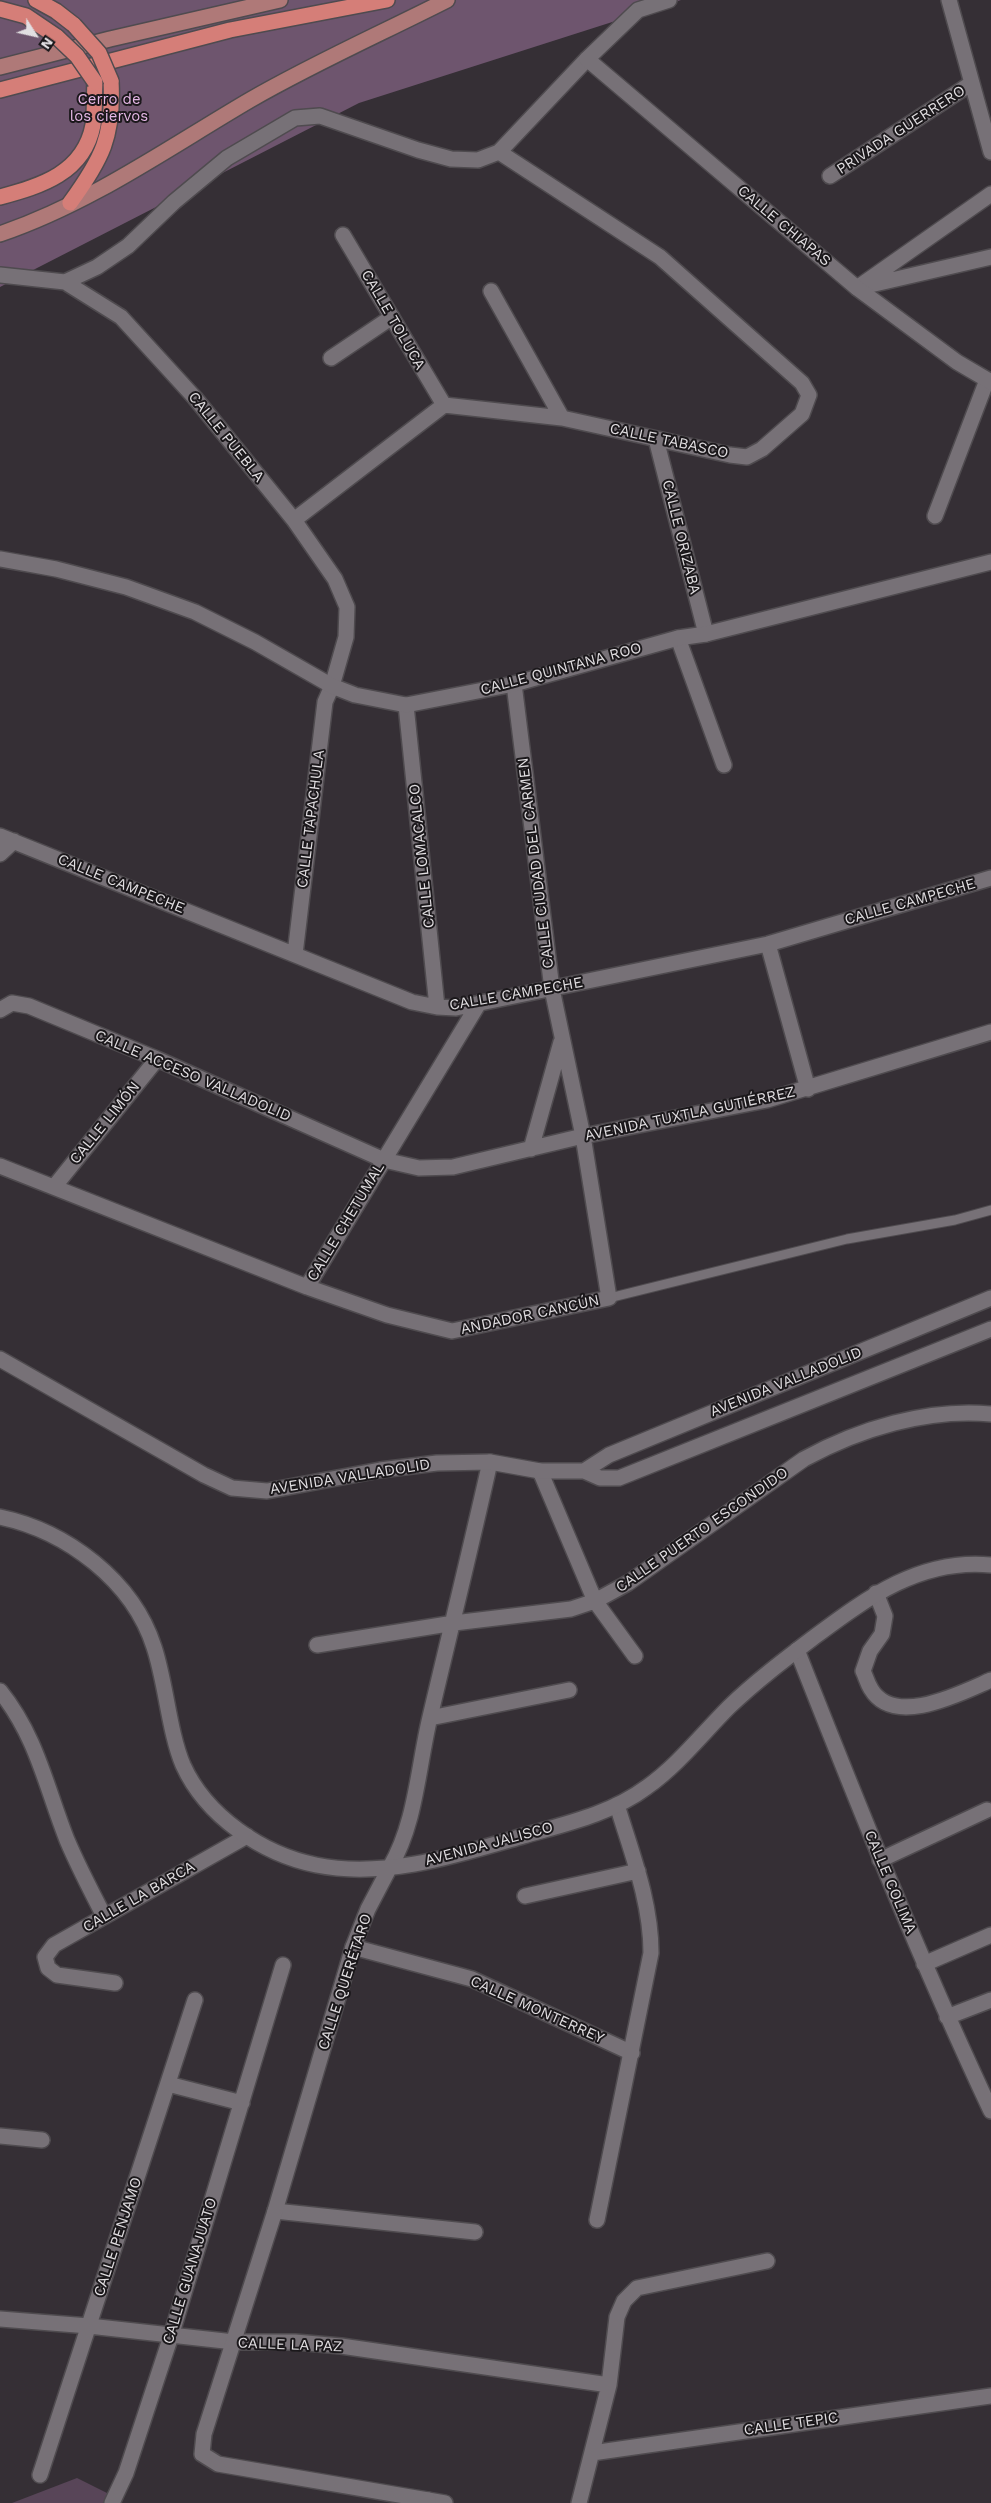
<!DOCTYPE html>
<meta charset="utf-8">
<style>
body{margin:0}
#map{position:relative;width:991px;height:2503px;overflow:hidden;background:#352f35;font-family:"Work Sans",sans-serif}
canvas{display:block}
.north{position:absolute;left:10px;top:10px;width:50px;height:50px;-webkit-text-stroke:4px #1b181b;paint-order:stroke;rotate:125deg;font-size:14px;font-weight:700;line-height:20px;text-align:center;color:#e2dfe2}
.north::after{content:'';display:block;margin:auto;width:18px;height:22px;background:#e2dfe2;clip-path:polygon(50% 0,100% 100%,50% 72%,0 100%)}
</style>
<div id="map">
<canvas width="991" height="2503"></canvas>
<div class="north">N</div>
</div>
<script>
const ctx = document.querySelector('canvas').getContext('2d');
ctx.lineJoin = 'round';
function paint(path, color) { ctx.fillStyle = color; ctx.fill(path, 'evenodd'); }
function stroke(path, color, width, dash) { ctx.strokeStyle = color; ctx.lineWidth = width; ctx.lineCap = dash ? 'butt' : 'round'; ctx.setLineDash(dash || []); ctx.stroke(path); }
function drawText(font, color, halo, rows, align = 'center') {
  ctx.font = font + ' "Work Sans",sans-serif'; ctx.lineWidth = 4; ctx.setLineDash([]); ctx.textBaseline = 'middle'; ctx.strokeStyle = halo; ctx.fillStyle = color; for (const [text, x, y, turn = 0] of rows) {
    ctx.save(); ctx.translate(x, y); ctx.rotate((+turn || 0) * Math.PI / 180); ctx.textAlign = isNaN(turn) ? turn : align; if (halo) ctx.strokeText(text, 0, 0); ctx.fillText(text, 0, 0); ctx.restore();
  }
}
paint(new Path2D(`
 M77,2478L109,2494L106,2503H12Z`), '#584558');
paint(new Path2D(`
 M0,0H681L359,103L0,287Z`), '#6e556e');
const lane = new Path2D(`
 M609,1298L847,1239L955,1220L991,1210`);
const street = new Path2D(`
 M949,0L991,152
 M830,176L972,83
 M343,235L444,405
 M0,275L65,282L121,317L195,398L294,520L335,579L347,607L346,637L332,686L325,702L295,954
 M65,282L97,267L128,246L174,202L227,158L295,118L320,116L418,150L451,159L478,160L499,152L587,59
 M866,286L991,257
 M857,288L991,194
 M491,291L562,418
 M331,358L392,317
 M656,439L706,634
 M935,516L987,380
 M294,520L444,405L562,418L730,455L747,457L762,449L802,414L809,395L802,383L660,257L499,152
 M678,638L724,765
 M406,705L437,1007
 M0,836L412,1002L437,1007L456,1008L768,944L991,878
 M0,854L14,841
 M768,944L808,1089
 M0,1010L12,1003L29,1006L157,1059L384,1160L419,1168L453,1167L583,1136L767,1100L991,1032
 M531,1149L561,1042
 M0,1166L307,1287L387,1315L452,1331L609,1298L583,1136L552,989L514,684
 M54,1187L157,1059
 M307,1287L479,1003
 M540,1471L595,1601L635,1656
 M876,1593L885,1616L882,1634L870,1651L863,1671C866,1677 867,1683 871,1689C894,1728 961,1693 991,1680
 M317,1645L454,1623L571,1609L595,1601L628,1583L804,1459C859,1429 927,1408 991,1414
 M797,1650C858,1805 920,1960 991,2111
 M0,1691C37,1737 46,1787 67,1840C78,1866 91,1891 104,1916
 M430,1718L569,1690
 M880,1860L987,1810
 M390,1867C416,1823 418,1767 430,1717C450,1632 471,1547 490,1462
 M525,1896L638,1871
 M353,1947L472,1979L632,2053
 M924,1964L991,1935
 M115,1983L57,1975L48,1968L45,1957L54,1945L247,1836
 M947,2017L991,2000
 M168,2084L242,2103
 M0,2136L42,2140
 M275,2211L475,2232
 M597,2220L651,1953C651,1902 632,1854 617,1805
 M0,2319L89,2326L234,2342H295L341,2346L609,2385
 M592,2453L991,2396
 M40,2475L195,2000
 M428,2500L445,2503
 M112,2503L126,2473L171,2336L283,1965
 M579,2503L609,2385L617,2317L624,2301L637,2288L767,2261`);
const secondary = new Path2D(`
 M669,0L638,10L587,59L857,288L957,362L991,382
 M0,559L56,569L126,587L195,612L255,642L332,686L355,695L406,705L514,684L678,638L706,634L991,562
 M0,1359L204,1475L232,1488L267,1491L380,1470L437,1463L490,1462L540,1471H584L600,1478H619L991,1329
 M584,1471L609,1455L991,1298
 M0,1517C67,1531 133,1581 154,1647C166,1683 169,1732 183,1765C206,1816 262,1854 316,1865C385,1879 458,1855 523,1836C565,1824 611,1814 647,1787C678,1765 702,1734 729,1707C755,1682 784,1660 813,1638C867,1598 920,1558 991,1565
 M390,1867L368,1909L353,1947L275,2211L204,2434L202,2454L218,2464L428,2500L427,2503`);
const primary = new Path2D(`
 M0,67L110,39L280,0
 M0,234C91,203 168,148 250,100C314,63 382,33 447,0`);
const highway = new Path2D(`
 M36,0L56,11L74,25
 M0,9L26,16L57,37
 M0,90L230,30L387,0
 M0,197C41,186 84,173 93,125C95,112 94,96 95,82
 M70,203C102,159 114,136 111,81`);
stroke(lane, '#4f4b4f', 11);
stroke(street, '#4f4b4f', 18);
stroke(secondary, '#4f4b4f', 18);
stroke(primary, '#4f4b4f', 18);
stroke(highway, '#4f4b4f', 18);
stroke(lane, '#777177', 9);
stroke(street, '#777177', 15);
stroke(secondary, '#777177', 15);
stroke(primary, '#af7978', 15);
stroke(highway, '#d57e78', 15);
const highwayBridge = new Path2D(`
 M74,25L99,53L111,81
 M57,37L77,56L95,82`);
stroke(highwayBridge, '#4f4b4f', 18, []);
stroke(highwayBridge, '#d57e78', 15);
drawText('15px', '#e5b7e5', '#1b181b', [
 ["Cerro de",109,100],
 ["los ciervos",109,117]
]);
drawText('15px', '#e2dfe2', '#1b181b', [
 ["PRIVADA GUERRERO",901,130,-33],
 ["CALLE CHIAPAS",784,226,40],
 ["CALLE TOLUCA",393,320,60],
 ["CALLE PUEBLA",226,437,51],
 ["CALLE TABASCO",669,441,12],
 ["CALLE ORIZABA",681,537,76],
 ["CALLE QUINTANA ROO",561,669,-15],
 ["CALLE TAPACHULA",311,819,-83],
 ["CALLE LOMACALCO",422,856,-96],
 ["CALLE CIUDAD DEL CARMEN",536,863,-97],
 ["CALLE CAMPECHE",121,884,22],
 ["CALLE CAMPECHE",910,902,-16],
 ["CALLE CAMPECHE",516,994,-10],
 ["CALLE ACCESO VALLADOLID",193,1076,23],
 ["AVENIDA TUXTLA GUTIÉRREZ",690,1114,-12],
 ["CALLE LIMÓN",105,1123,-51],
 ["CALLE CHETUMAL",346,1222,-59],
 ["ANDADOR CANCÚN",530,1315,-12],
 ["AVENIDA VALLADOLID",786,1382,-22],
 ["AVENIDA VALLADOLID",350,1477,-9],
 ["CALLE PUERTO ESCONDIDO",702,1530,-35],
 ["AVENIDA JALISCO",489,1844,-15],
 ["CALLE COLIMA",890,1882,67],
 ["CALLE LA BARCA",139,1897,-30],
 ["CALLE QUERÉTARO",345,1982,-72],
 ["CALLE MONTERREY",537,2010,24],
 ["CALLE PENJAMO",118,2237,-72],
 ["CALLE GUANAJUATO",190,2271,-73],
 ["CALLE LA PAZ",290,2345,2],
 ["CALLE TEPIC",791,2424,-8]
]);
</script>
